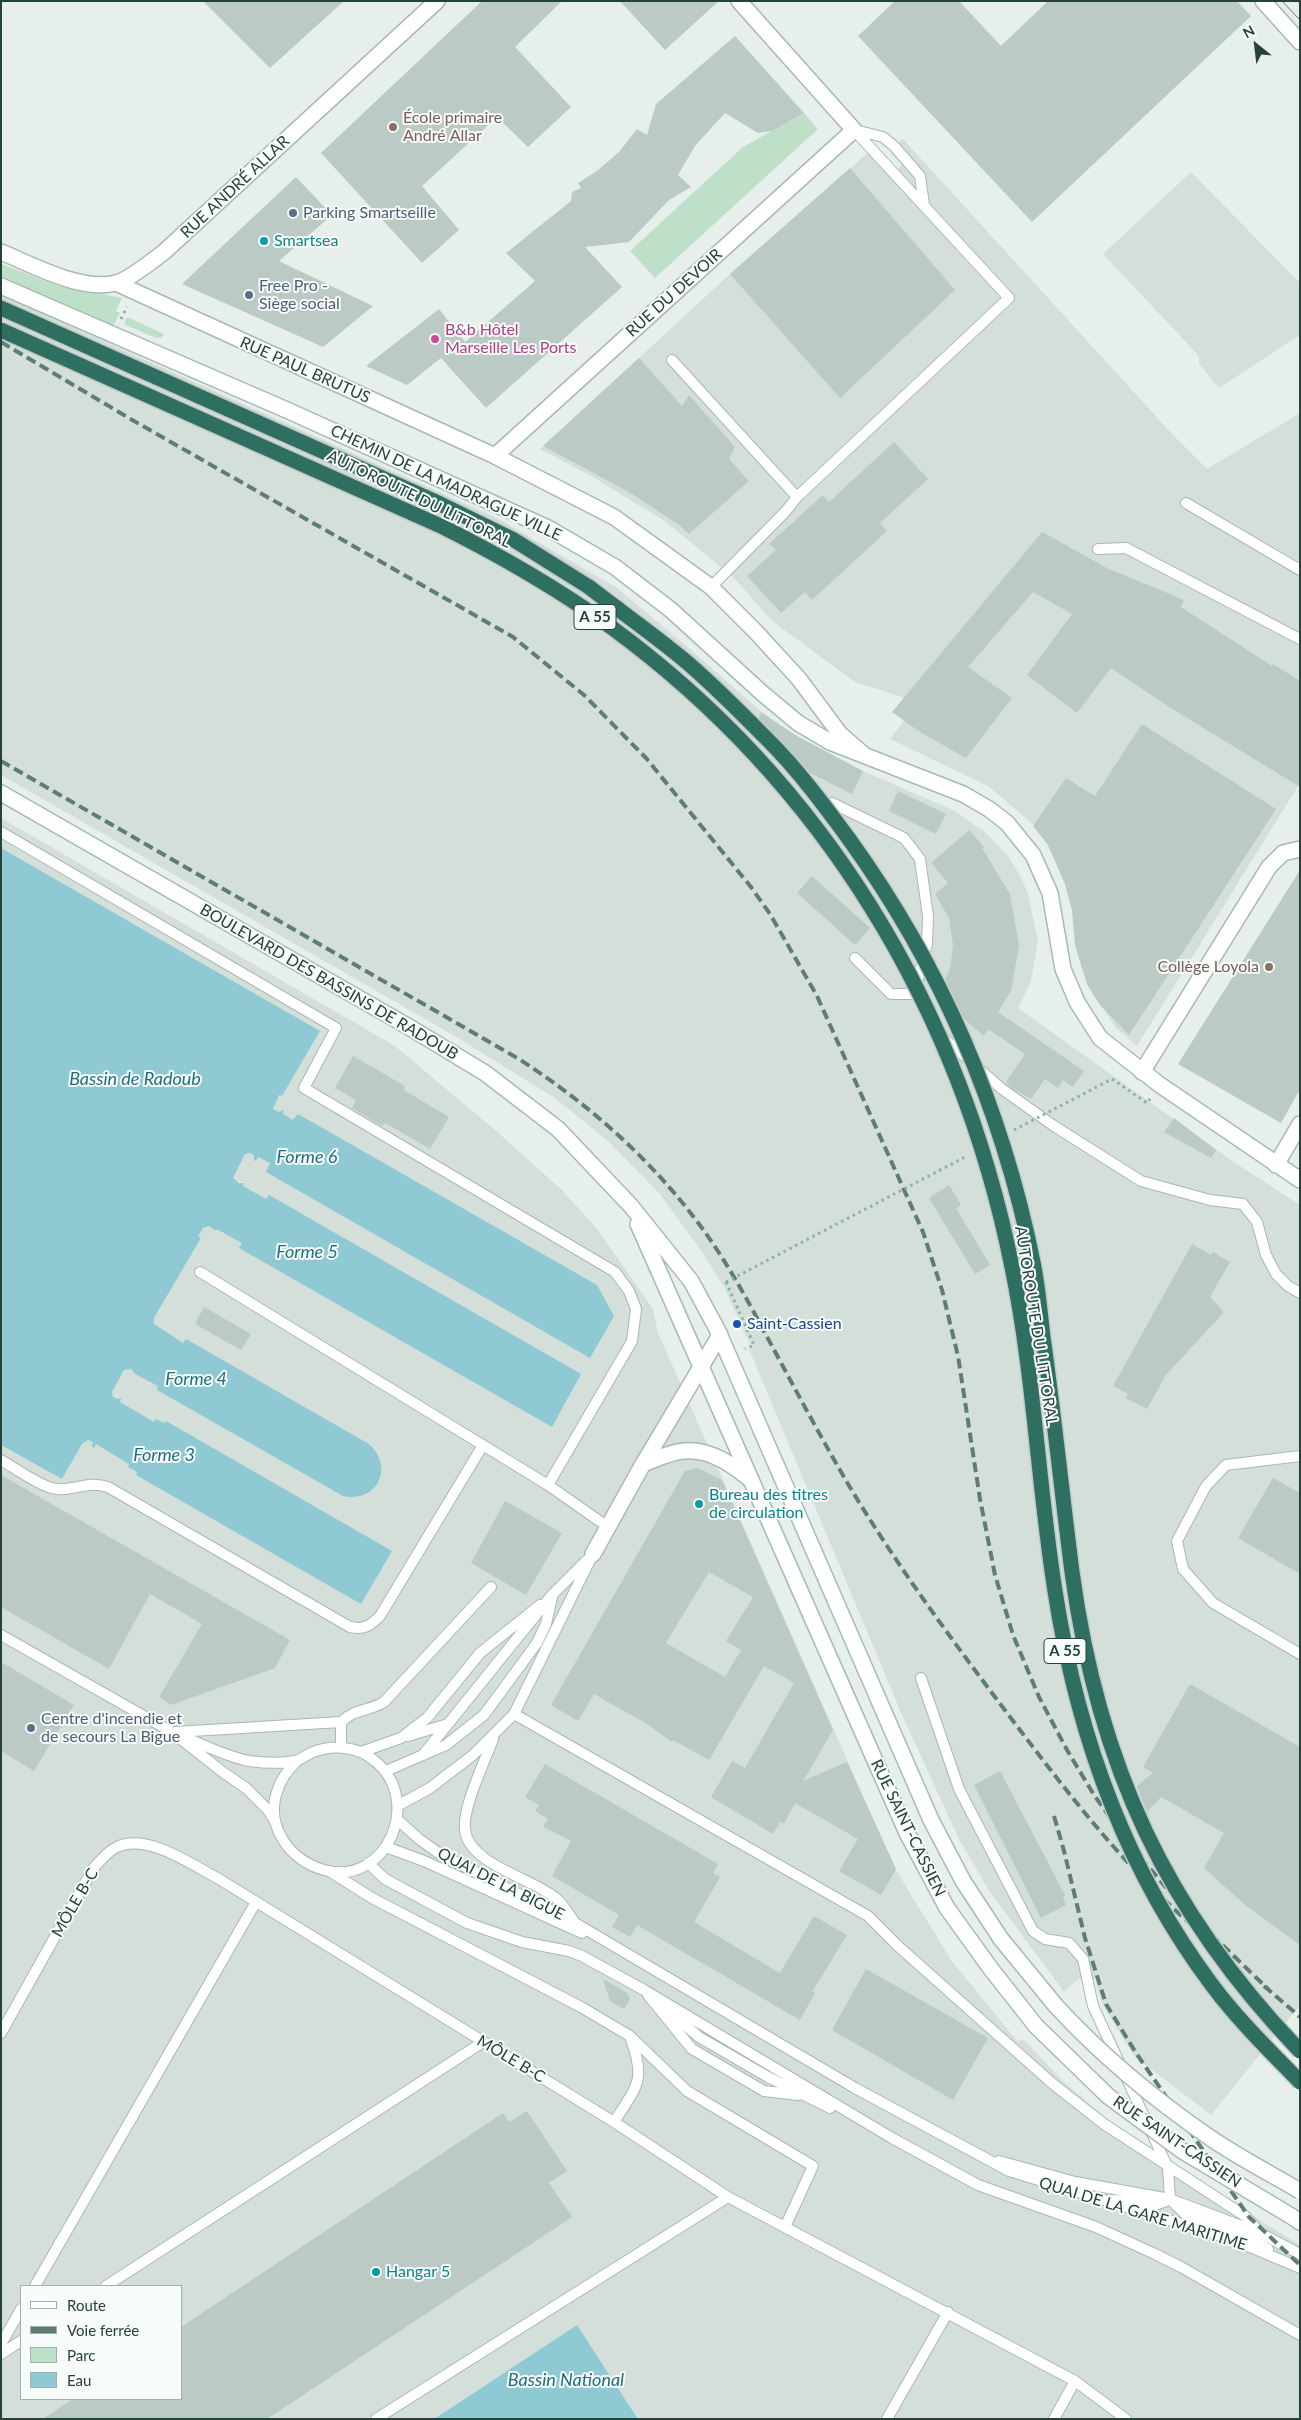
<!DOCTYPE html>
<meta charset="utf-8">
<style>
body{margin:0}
#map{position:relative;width:1301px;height:2420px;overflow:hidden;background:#e6efeb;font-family:Lato,sans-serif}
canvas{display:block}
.frame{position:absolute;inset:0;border:2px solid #24423a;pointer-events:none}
.legend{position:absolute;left:20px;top:2285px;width:162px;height:115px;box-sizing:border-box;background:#f7fbf9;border:1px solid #a3b1ad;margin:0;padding:6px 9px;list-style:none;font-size:15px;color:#24423a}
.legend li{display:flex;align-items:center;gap:10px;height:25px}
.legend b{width:25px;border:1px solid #a3b1ad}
.north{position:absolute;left:1231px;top:20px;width:50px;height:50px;-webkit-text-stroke:4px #f7fbf9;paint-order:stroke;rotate:331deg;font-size:14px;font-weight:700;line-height:20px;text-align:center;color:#24423a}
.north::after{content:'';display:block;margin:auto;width:18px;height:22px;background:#24423a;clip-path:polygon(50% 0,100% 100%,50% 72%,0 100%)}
</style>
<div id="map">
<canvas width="1301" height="2420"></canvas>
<div class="frame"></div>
<ul class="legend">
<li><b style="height:6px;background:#fff"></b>Route</li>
<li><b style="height:6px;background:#5f7d75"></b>Voie ferrée</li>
<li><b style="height:14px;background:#bfe0c8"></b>Parc</li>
<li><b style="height:14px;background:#8ec9d4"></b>Eau</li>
</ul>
<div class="north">N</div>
</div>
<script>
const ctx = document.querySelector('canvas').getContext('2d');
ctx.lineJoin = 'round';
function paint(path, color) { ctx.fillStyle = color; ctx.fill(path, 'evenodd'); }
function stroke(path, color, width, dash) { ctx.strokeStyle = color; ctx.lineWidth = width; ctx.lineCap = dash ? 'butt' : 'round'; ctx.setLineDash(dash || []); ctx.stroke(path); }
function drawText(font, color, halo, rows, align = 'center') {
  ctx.font = font + ' Lato,sans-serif'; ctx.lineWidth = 4; ctx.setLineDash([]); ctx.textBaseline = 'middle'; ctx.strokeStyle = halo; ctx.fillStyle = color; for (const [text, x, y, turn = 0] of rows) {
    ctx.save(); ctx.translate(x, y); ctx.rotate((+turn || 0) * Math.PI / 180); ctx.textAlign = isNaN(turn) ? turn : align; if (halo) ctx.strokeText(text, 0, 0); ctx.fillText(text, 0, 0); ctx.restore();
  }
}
paint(new Path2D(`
 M903,139L1173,435L1207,469L1300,413V783L1137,1046L1116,1028L1087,984L1078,956L1072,910L1065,884L1047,843L1034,825L988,786L890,739L918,702L855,682L772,621L734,578L666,522L593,477L540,449L730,274L869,152L894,173L902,165L889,151Z
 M1191,172L1300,283V335L1219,388L1199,364V356L1103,254Z
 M1,295L497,518L617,588L690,649L764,714L795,735L858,769L953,810L985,832L1008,856L1021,877L1028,894L1038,941L1031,981L1018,1008L1234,1162L1300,1205V2005L1211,2115L1134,2056L1102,2004L1095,1979H1078L1064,1992L988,1889L958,1837L902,1715L749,1349H752L724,1287L700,1249L659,1193L609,1142L555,1098L458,1038L1,775Z
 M1,818L395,1046L495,1130L562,1190L598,1230L653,1309L658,1333L896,1870L951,1960L1018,2042L1023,2039L1063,2081L1102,2115L1152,2153L1300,2245V2419H638L577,2325L434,2419H1V1445L62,1479L82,1444L88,1440L96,1443L119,1402L122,1401V1398L117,1400L113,1397L112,1392L124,1370L131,1369L137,1375L170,1337L154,1324V1318L201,1238L198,1236L203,1227L209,1225L224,1234L244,1183L234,1180V1175L245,1154L250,1153L257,1156L279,1112L273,1109V1106L279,1095L282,1096L319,1031L1,848ZM21,2286H181V2399H21Z`), '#d4dfda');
paint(new Path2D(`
 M804,113L818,129L655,278L630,251L743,147Z
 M1,264L58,286L122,298L116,311L120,313L113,326L1,277Z
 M127,317L164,334L161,338H156L124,324Z`), '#bfe0c8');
paint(new Path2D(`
 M1,848L320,1031L282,1096L279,1095L273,1109L279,1112L284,1110L283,1114L293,1120L298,1114L597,1285L614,1316L590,1358L266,1172L270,1163L258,1157L256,1161L254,1160V1155L250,1153L245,1154L233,1178L239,1183H244L243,1186L266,1199L269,1195L581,1374L552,1427L239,1248L242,1243L218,1230H214L209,1226L203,1228L198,1236L201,1238L154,1318V1324L183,1343L186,1339L369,1444C395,1468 377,1503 343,1496L157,1390L158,1386L135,1374L131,1369L124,1370L112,1392L113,1397L117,1399L122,1398L120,1402L154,1422L156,1419L164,1423L166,1421L392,1551L361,1604L136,1475L137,1472L128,1467L129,1464L96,1444L94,1448L92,1447L93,1442L88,1440L82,1444L62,1479L1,1445Z
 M577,2325L638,2419H434Z`), '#8ec9d4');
paint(new Path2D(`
 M203,1H344L270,68Z
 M482,1H562L515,47L571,107L528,147L497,117L422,186L459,230L422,263L321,153Z
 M620,1H719L665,50Z
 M895,1H959L1001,46L1048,1H1237L1251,16L1032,222L858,36Z
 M735,36L804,113L772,131L758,133L725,113L695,146L678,175L691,187L669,200L629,242L585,247L622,287L486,408L441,358L407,385L366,366L439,309L465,342L535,281L506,253L571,201L572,192L581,188L578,183L597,171L619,152L637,129L647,135L656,104Z
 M850,168L955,290L840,398L730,274Z
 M296,177L332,215L279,261L373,306L323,347L182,284Z
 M639,358L682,406L689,395L735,447L729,459L749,481L689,534L679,525L629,492L543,446Z
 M894,442L928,479L880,523L887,531L812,600L805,592L781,613L747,576L776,550L769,544L823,495L829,502Z
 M1042,532L1107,568L1184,600L1181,607L1272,666L1273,664L1300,681V787L1166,705L1111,668L1077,713L1027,675L1072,614L1033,592L968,667L1012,698L966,758L920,732L892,712Z
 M761,712L795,735L863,771L852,794L810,773L759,718Z
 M1142,724L1276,809L1129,1035L1099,1004L1087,984L1075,945L1072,910L1065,884L1048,845L1033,826L1066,778L1095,796Z
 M898,791L946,814L936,834L889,811Z
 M969,830L984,847L982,848L1010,894L1019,945L1011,991L998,1012L1084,1071L1073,1087L1063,1080L1058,1088L1045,1079L1031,1099L1012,1088L1006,1082L1025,1054L988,1029L984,1036L963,1018L945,979L950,969L953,945L949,918L935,894L948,883L931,863Z
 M1300,870V1089L1281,1123L1178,1064Z
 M812,876L870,928L855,945L797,893Z
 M353,1056L405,1086L404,1090L449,1117L430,1149L385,1123L382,1126L352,1108L356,1100L335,1088Z
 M1174,1118L1216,1150L1211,1158L1164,1132Z
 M949,1185L961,1205L956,1208L990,1265L975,1274L929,1198Z
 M1192,1244L1211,1255L1213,1252L1230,1262L1210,1297L1224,1312L1166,1375L1147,1409L1126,1398L1128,1394L1113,1386Z
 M204,1307L251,1334L241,1350L195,1324Z
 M697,1468L722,1480L833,1730L803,1781L847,1762L896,1869L881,1895L839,1871L858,1839L795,1803L784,1824L780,1822L773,1834L711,1797L732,1761L745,1768L794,1683L764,1666L709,1760L673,1740L672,1742L647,1724L594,1694L578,1721L551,1705L685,1471ZM709,1572L753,1597L726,1641L741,1650L725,1677L666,1643Z
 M1,1475L290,1640L275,1668L171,1705L159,1697L202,1624L150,1594L109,1669L1,1607Z
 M1273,1478L1300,1493V1574L1238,1538Z
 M505,1501L562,1533L526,1595L471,1563Z
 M1,1662L74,1705L34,1771L1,1751Z
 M1190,1684L1300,1747V1945L1244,1904L1204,1868L1224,1833L1161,1797L1147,1812L1137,1786L1153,1773L1143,1767Z
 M545,1764L718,1864L713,1873L720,1877L694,1922L780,1973L814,1916L847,1935L812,1992L815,1993L800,2020L637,1925L630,1937L612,1927L619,1915L552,1876L571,1841L543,1827L548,1819L535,1811L539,1805L525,1797Z
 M1000,1771L1065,1895L1063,1897L1066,1905L1041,1918L974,1785Z
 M866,1969L988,2038L953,2100L832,2030Z
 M603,1979L627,1993L630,1999L624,2009L610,2001Z
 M527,2111L567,2171L549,2183L572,2217L267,2419H43L73,2399H181V2327L503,2113L509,2122Z`), '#bbcac4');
const lane = new Path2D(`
 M855,130L883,137L894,146L920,176L924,205
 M672,360L797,497
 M1186,503L1300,570
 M1098,549L1126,548L1300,639
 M711,587L786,511L797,497L1009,298L854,130
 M832,803L904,838L920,859L928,916L927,944L916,987
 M1,832L336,1028L304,1088L615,1272L629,1291L636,1309L632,1341L548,1485
 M855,958L891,994H915
 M939,1034L1002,1089L1054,1126L1141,1181L1210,1200L1243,1204L1257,1222L1266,1255L1276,1274L1288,1286L1300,1293
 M200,1272L548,1485L608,1527
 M1300,1456L1226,1465L1206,1486L1177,1541L1183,1569L1213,1603L1300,1654
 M1,1460C15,1468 42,1488 57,1489C76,1491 87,1480 108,1487L350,1627C364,1630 370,1626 380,1616L483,1445
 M1,1635L172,1732L224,1773L246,1788L268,1810L274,1820
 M921,1678L959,1789L1033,1931L1045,1939L1069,1943L1083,1959L1093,2006L1168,2168L1170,2199L1185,2214L1245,2236L1268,2249
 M514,1714L868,1916L898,1946L1053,2084L1104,2124L1245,2216L1260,2233
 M341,1722V1747
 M172,1732C196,1741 223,1756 249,1761C264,1763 280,1764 295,1761C301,1760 306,1755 311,1753C332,1744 358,1746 375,1761C424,1801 386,1887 324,1870C289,1860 264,1825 278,1789C281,1778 289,1769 297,1761
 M175,1732L341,1722C354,1709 369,1711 384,1702L491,1587
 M408,1736L448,1724
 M493,1739C485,1761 462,1808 465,1830C469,1865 533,1878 557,1899C563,1904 568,1913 573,1920
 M361,1752L401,1738L427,1718L480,1653L540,1605
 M423,1755L552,1595L587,1560
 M386,1771L446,1745L484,1715L537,1643L546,1624L552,1598
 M399,1805L430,1788L473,1755L514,1714L593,1554
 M398,1820L419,1839L440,1854L575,1923L855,2088L1009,2171L1231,2239L1300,2268
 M386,1847L424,1861L582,1933
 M368,1863L385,1879L467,1923L522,1942L569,1951L582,1956L644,1990L892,2138L978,2185L1096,2227L1155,2254L1181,2267L1300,2335
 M329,1871L372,1898L581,2007L630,2036L687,2091L813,2166L785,2227
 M648,1995L692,2049L764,2091L798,2095
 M664,2007L699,2037L768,2077L830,2108
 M1,2033L93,1869C100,1861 106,1853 115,1848C145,1831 192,1865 219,1879L614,2122L728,2197L1075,2381L1126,2419
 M614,2122C637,2086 646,2081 631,2039
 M999,2161L1075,2182L1170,2199L1260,2233L1300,2254
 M1113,2200L1127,2201L1152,2206L1169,2200
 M35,2286L256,1902
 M106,2286L483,2042
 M1,2344L21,2309
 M1,2354L21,2341
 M376,2419L728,2197
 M887,2419L948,2312
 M1054,2419L1075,2381`);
const street = new Path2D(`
 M1,252C33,265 81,292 116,283C126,281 155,259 164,252L437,1
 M116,283L495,456L614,517L711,587L756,632L799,679L840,734L863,754
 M495,456L854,130L739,1
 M1142,1072L1269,867L1283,853L1300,849
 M1276,1165L1300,1124
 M643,1464C656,1459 670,1452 684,1451C709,1448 733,1465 751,1480
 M593,1554L643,1464L720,1335`);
const secondary = new Path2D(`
 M1263,1L1300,42
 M1,286L289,411L548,528L615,567L671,610L762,693L798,723L830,742L963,794L989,809L1007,823L1033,855L1050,893L1063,969L1077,1002L1100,1038L1160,1085L1300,1180
 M1,793L409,1027L485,1073L558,1129L631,1206L691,1281L717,1329L931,1820L963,1881L1001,1939L1056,2006
 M638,1224L907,1833L947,1908L991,1969L1036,2026
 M1291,2216L1300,2222`);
const highway = new Path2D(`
 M1,308L434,501L514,540L589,587`);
stroke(lane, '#a8b8b2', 12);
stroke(street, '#a8b8b2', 18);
stroke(secondary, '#a4bbb3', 18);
stroke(highway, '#c2cac8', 18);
stroke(new Path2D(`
 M121,319L127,307
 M1112,1079L1147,1103L1150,1099
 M726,1282L754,1345L745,1349`), '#86b3a5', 3, [2.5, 4]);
stroke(lane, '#fff', 10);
stroke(street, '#fff', 15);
stroke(secondary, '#fff', 15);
stroke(highway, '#2f6f62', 15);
stroke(new Path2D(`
 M1282,1L1300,20
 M1298,1L1300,4`), '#5f7d75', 1);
stroke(new Path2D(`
 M1,342L134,421L513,637L584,695L646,758L751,887L770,914L817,996L923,1232L942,1290L958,1356L980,1499L995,1575L1013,1635L1039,1697L1067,1750L1094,1795L1127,1841L1179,1903L1269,1990
 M1,761L519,1059C590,1105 652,1160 702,1228C726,1261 746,1297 765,1333C793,1385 821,1438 851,1489C898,1567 952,1640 1007,1713C1064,1788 1121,1864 1193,1926
 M1054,1816L1064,1851L1085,1938L1106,2004L1136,2053L1249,2217L1300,2265
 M1264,1986L1300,2017`), '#5f7d75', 4, [10, 5]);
const secondaryBridge = new Path2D(`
 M1056,2006C1102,2056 1155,2100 1212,2139C1240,2158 1271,2174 1300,2191
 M1036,2026L1108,2096L1181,2150L1291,2216`);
const highwayBridge = new Path2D(`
 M1,330L443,527C501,556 558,589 611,627C825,784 960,1009 1012,1267C1034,1374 1038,1484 1055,1591C1077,1734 1125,1869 1212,1985C1238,2020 1270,2051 1300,2082
 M589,587C620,611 653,634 683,659C713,684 741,713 769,741C798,770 824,805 849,839C940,965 1002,1109 1033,1262C1038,1286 1040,1312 1043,1337C1054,1415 1062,1494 1072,1572C1098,1764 1166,1912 1300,2051`);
stroke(secondaryBridge, '#a4bbb3', 18, []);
stroke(highwayBridge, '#c2cac8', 18, []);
stroke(new Path2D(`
 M1014,1130L1112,1079
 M726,1282L967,1156`), '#86b3a5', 3, [2.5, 4]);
stroke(secondaryBridge, '#fff', 15);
stroke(highwayBridge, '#2f6f62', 15);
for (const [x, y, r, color] of [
 [393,127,5,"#8d6e63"],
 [293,213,5,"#5c6f8a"],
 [264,241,5,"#0f9aa8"],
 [249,295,5,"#5c6f8a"],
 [435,339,5,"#d1479c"],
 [1269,967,5,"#8d6e63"],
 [737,1324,5,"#1a4fb4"],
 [699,1504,5,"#0f9aa8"],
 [31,1728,5,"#5c6f8a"],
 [376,2272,5,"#0f9aa8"]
]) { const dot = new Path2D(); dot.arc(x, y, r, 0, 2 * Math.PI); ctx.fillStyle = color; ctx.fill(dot); stroke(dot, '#f7fbf9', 2); }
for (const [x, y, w] of [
 [595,617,42],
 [1065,1651,42]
]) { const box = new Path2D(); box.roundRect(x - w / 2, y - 12.5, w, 25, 4); ctx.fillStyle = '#f7fbf9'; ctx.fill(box); stroke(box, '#24423a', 1); }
drawText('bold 15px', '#24423a', null, [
 ["A 55",595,617],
 ["A 55",1065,1651]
]);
drawText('16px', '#785e54', '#f7fbf9', [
 ["École primaire",403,118],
 ["André Allar",403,136],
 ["Collège Loyola",1259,967,"right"]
], 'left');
drawText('16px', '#24423a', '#f7fbf9', [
 ["RUE ANDRÉ ALLAR",235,187,-43],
 ["RUE DU DEVOIR",674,293,-42],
 ["RUE PAUL BRUTUS",305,370,24],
 ["CHEMIN DE LA MADRAGUE VILLE",446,483,25],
 ["AUTOROUTE DU LITTORAL",419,499,26],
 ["BOULEVARD DES BASSINS DE RADOUB",329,982,30],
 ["AUTOROUTE DU LITTORAL",1036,1326,81],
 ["RUE SAINT-CASSIEN",908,1828,64],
 ["QUAI DE LA BIGUE",501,1884,27],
 ["MÔLE B-C",75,1903,-60],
 ["MÔLE B-C",511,2059,31],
 ["RUE SAINT-CASSIEN",1177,2142,34],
 ["QUAI DE LA GARE MARITIME",1143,2214,17]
]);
drawText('16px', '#4e5e75', '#f7fbf9', [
 ["Parking Smartseille",303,213],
 ["Free Pro -",259,286],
 ["Siège social",259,304],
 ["Centre d'incendie et",41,1719],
 ["de secours La Bigue",41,1737]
], 'left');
drawText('16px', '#0d838f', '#f7fbf9', [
 ["Smartsea",274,241],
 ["Bureau des titres",709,1495],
 ["de circulation",709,1513],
 ["Hangar 5",386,2272]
], 'left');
drawText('16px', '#b23c85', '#f7fbf9', [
 ["B&b Hôtel",445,330],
 ["Marseille Les Ports",445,348]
], 'left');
drawText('16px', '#164399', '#f7fbf9', [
 ["Saint-Cassien",747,1324]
], 'left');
drawText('italic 18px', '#1c6f80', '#f7fbf9', [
 ["Bassin de Radoub",135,1079],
 ["Forme 6",307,1157],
 ["Forme 5",307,1252],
 ["Forme 4",196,1379],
 ["Forme 3",164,1455],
 ["Bassin National",566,2380]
]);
</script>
